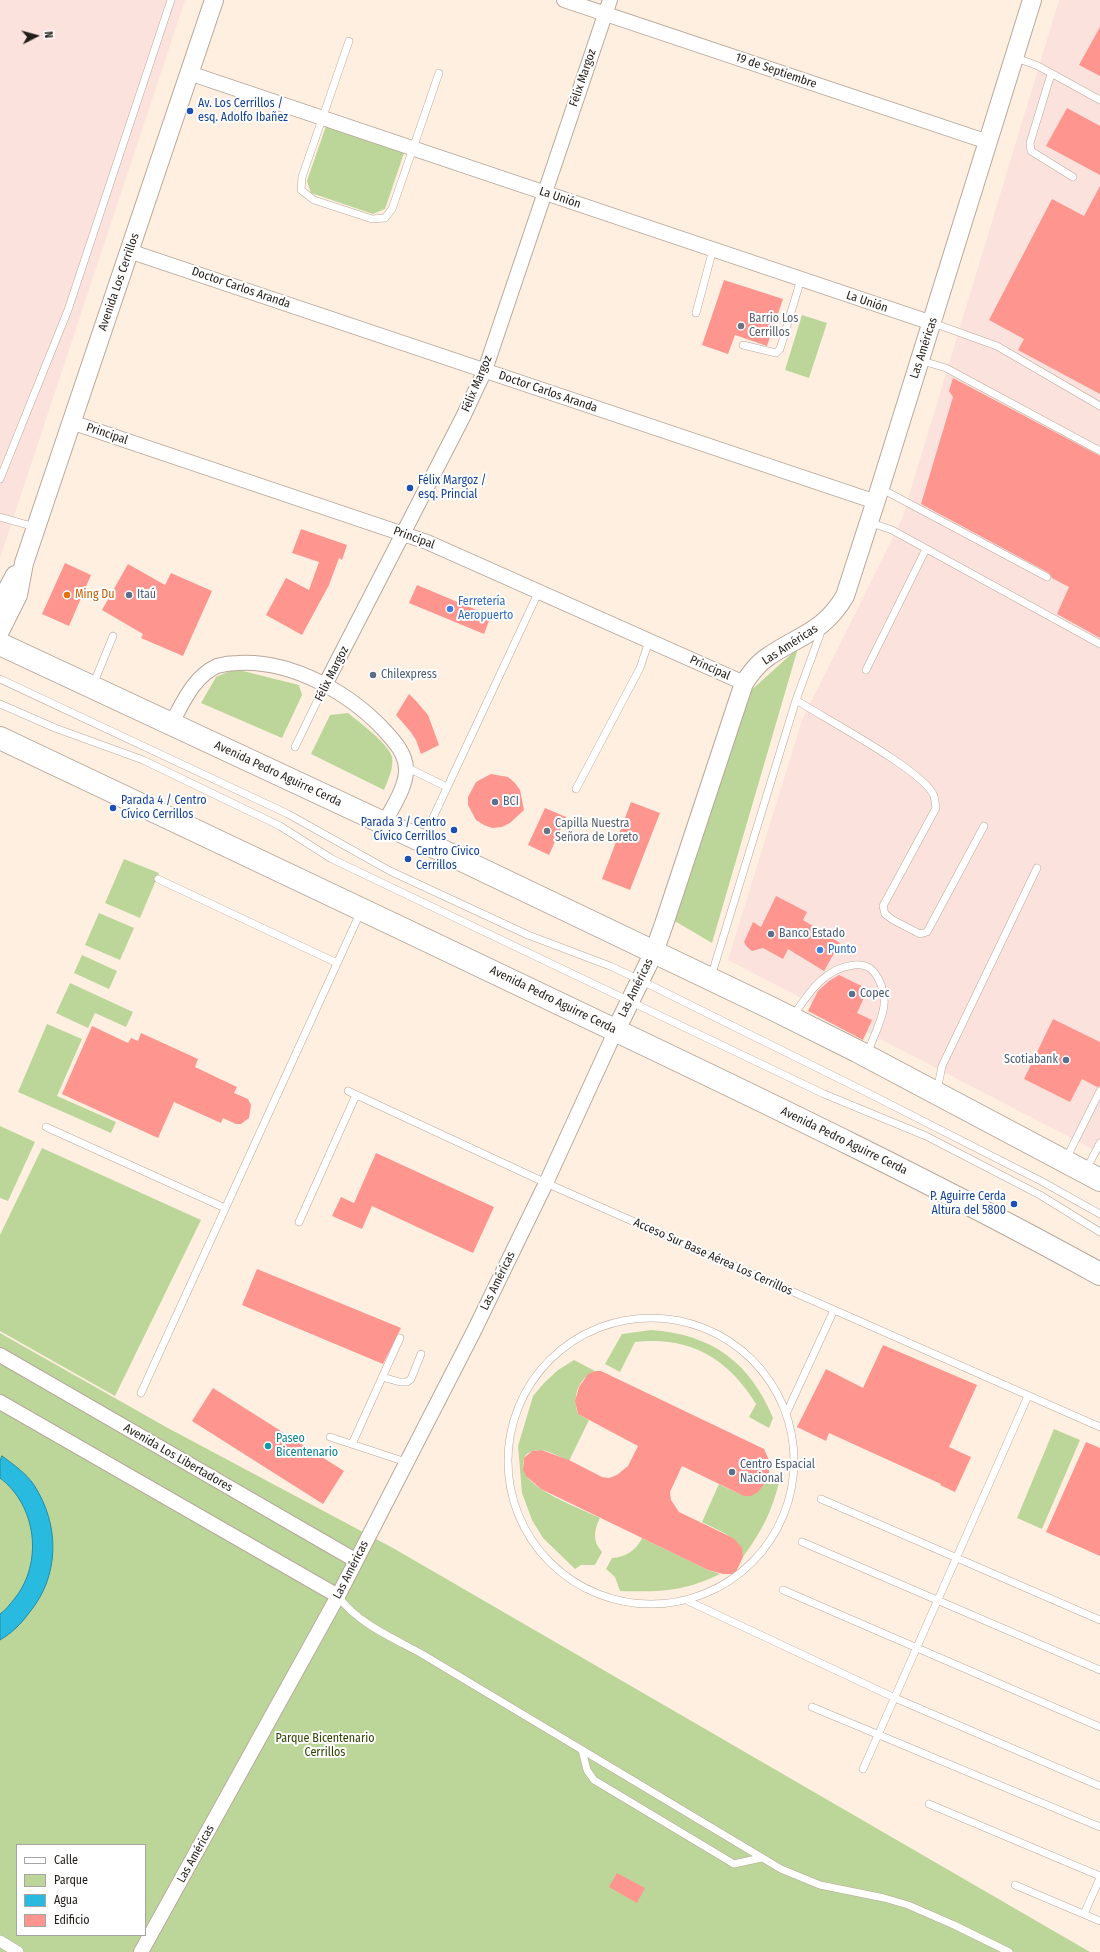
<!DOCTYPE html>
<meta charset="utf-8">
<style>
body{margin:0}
#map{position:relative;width:1100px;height:1952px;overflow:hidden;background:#ffefe1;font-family:"Fira Sans Condensed",sans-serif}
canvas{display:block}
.legend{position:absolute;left:16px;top:1844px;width:130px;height:92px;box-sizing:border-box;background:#fff;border:1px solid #a7a5a3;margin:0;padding:5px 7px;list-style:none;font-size:12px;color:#231e19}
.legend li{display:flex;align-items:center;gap:8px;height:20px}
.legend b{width:20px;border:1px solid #a7a5a3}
.north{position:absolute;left:16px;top:16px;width:40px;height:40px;-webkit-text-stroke:3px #fff;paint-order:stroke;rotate:84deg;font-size:11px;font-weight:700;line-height:16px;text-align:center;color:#231e19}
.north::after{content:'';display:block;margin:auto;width:14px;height:18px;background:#231e19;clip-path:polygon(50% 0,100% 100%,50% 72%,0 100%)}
</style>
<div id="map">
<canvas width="1100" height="1952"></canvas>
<ul class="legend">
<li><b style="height:5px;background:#fff"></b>Calle</li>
<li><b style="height:11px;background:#bcd699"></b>Parque</li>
<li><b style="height:11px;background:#29badf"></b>Agua</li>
<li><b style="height:11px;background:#fe968f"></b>Edificio</li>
</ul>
<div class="north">N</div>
</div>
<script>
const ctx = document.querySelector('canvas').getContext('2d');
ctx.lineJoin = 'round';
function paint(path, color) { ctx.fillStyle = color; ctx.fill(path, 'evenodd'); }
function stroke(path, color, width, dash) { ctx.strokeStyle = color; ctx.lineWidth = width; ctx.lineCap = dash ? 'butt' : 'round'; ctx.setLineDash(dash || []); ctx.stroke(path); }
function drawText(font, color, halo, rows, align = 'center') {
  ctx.font = font + ' "Fira Sans Condensed",sans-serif'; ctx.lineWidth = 4; ctx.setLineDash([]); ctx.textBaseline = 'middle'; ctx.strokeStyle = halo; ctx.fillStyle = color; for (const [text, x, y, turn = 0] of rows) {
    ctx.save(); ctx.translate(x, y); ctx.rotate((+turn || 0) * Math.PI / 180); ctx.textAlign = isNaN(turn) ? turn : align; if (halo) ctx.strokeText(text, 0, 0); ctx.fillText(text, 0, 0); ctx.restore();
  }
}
paint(new Path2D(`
 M0,0H185L0,558Z
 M1059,0H1100V1153L728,960L802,720L902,519Z`), '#fce2dc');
paint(new Path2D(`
 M326,126L404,153L385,209L373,214L311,193L307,181Z
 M802,315L827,323L809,378L785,370Z
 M798,648L712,943L673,920L748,693Z
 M235,669L299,685L302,695L282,738L201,703L216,677Z
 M348,713C359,722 389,744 392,757C394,768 388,780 384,790L311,754L330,715Z
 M124,859L159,873L140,918L105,903Z
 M99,913L134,928L120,960L85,945Z
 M82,955L117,971L109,989L74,973Z
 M70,983L133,1012L126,1027L95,1013L88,1028L56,1013Z
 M47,1024L82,1039L57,1096L116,1122L111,1133L18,1092Z
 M0,1126L35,1142L8,1201L0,1198Z
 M42,1148L201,1220L115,1396L0,1331V1235Z
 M651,1330C711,1334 750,1362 773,1418L769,1428L749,1417L756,1404C728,1358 689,1336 635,1342L620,1372L605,1364L622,1334Z
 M0,1333L166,1427L393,1548L1090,1952H0ZM17,1845H145V1935H17Z
 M574,1360L595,1371C578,1379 572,1396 578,1414L589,1420L569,1461C560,1457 550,1451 540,1450C518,1450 520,1471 532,1482C547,1496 581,1509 600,1518C594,1530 592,1541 602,1552L595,1565H581L575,1569L543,1538L532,1520L522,1493L518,1446L533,1396L544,1383L558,1370Z
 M1054,1429L1080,1440L1042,1529L1017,1518Z
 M769,1473L780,1478C772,1512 763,1529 743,1557C739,1536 719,1531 702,1522L719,1484C743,1496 757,1505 769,1473Z
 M642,1538L708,1570L720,1574C683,1592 660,1592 620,1591L615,1577L606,1569L612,1558C625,1557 636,1551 642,1538Z`), '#bcd699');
const water = new Path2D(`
 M2,1456C14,1465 26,1473 34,1485C60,1525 60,1576 29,1613C21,1624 12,1633 0,1640V1614C6,1610 10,1604 15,1598C43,1563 37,1506 0,1478V1462Z`);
paint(water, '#29badf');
stroke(water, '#278ba4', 1);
paint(new Path2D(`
 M1100,27V76L1079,65Z
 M1067,108L1100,126V175L1046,146Z
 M1100,186V394L1018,350L1024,339L989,320L1052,199L1084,216Z
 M724,280L783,299L767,346L735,335L728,354L702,345Z
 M953,378L1100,456V638L1057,614L1069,587L1052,578L1049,573L921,504L953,397L949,391Z
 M301,529L347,545L342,560L339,558L329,585L302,635L266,615L286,578L309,590L319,562L292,553Z
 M65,563L91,575L69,626L42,614Z
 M128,564L165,585L171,573L212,591L183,656L141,638L143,634L102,610Z
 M417,585L491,616L484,634L409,603Z
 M409,694L417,702L428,715L439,745L421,754L416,740L410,731L396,715Z
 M491,774L508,777L515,783L520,790L524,810L510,823L502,827L492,828L484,825L476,820L468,805V797L476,782Z
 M631,802L660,813L630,890L602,879Z
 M545,808L566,817L549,855L528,845Z
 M776,896L807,912L803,920L840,943L824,971L788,949L783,959L763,948L752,951L747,947L744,942L753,922L761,927Z
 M839,975L868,989L857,1013L872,1020L863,1040L808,1011L818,991L829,981Z
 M1053,1019L1100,1042V1086L1097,1087L1082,1079L1070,1102L1024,1079Z
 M92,1026L128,1043L131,1038L138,1041L141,1033L198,1059L195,1067L237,1087L234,1093L248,1099L251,1105L249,1118L241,1124H236L223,1118L221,1123L174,1102L158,1138L62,1094Z
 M376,1153L494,1207L473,1253L372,1206L362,1229L332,1216L341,1197L354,1203Z
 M257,1269L401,1328L383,1364L242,1305Z
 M883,1345L977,1385L949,1447L971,1457L955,1492L940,1485L941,1484L829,1433L826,1441L797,1427L826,1369L863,1388Z
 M595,1371H601L764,1449L769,1460V1473L763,1486L758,1492L751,1496H744L682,1466L670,1492L671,1500L679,1512L733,1538L737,1542L742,1548L743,1557L736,1572L732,1574H723L708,1570L541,1489L526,1476L523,1470L524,1458L532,1451L541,1450L569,1460L602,1477L609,1478L617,1475L628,1466L638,1446L578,1414L575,1401L579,1387L588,1374Z
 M213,1388L344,1471L323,1504L192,1421Z
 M1086,1442L1100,1448V1556L1046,1532Z
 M617,1873L645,1888L637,1903L609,1887Z`), '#fe968f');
const service = new Path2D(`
 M349,41L302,177L301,190L314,200L372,219L385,218L392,209L439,73
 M1014,57L1038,66L1100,100
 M1051,74L1030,143L1031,151L1073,177
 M696,313L713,249
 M933,323L997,346L1100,406
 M743,345L776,353L780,349L801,279
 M919,360L946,368L1100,451
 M0,479L68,310L171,0
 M880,488L1047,577
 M0,517L35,527
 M869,522L892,530L1100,644
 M866,670L926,549
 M0,679L288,814L390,871L528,935L610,966L640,980L866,1092L1041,1181L1100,1214
 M93,685L113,636
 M796,700C822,717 925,771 934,796C935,799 935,804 936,808L883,906L885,914L893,920L920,934L927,932L984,826
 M0,704L55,728L143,760L280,826L332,859L824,1094L926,1136L1040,1195L1100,1232
 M295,747L325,685
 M406,767L447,787
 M576,789L640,668L649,641
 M423,839L539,591
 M158,879L337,963
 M711,977L796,700L822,629
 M793,1016C808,994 824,968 854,965C865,964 872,967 878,978C883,987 886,1000 883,1011C880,1025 872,1040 867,1054
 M348,1091L546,1183L1100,1427
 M937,1091L942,1066L1037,868
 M46,1127L225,1208
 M1066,1159L1100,1091
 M1086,1170L1100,1143
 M299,1222L356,1095
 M508 1461a143 143 0 1 1 286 0a143 143 0 1 1-286 0Z
 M382,1377L400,1382H407L411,1379L421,1354
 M141,1393L361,911
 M786,1414L834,1310
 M330,1437L406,1462
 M352,1444L400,1338
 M821,1499L1100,1620
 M802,1542L1100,1670
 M783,1590L1100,1727
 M338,1596C357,1623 393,1638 422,1654L781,1869L820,1885L884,1898L908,1905L954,1925L1009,1952
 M688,1601L895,1698L1100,1786
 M812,1707L1100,1827
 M582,1750L587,1770L594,1780L734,1864L761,1858
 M863,1769L1028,1396
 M929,1804L1100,1876
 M1015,1885L1100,1921
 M1084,1914L1100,1878`);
const pedestrian = new Path2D(`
 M0,1941L18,1952`);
const minor = new Path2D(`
 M564,0L988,142
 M189,73L932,323
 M129,251L876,502
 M71,422L427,542L744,683
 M325,685L463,417L485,370L610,0
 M171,724C183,703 193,677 217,666C224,664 231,663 238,663C292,660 350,693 385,731C395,742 405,753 406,768C407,787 392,807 384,824
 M0,1355L355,1560
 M0,1402L338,1596
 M141,1952L338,1596L473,1333L546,1183L616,1030`);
const tertiary = new Path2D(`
 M0,603L15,575
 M0,631L18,595L24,563L214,0
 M616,1030L654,952L664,924L744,683C751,673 758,663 769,656C800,635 824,632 845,596L880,488L1032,0`);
const primary = new Path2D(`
 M0,644L422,841L771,1008L857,1051L1100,1180
 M0,738C201,832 400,928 600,1023C768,1103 937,1184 1100,1274`);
stroke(service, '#b7a89b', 8);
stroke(pedestrian, '#b7a89b', 12);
stroke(minor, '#b7a89b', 16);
stroke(tertiary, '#b7a89b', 20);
stroke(primary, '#b7a89b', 24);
stroke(service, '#fff', 7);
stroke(pedestrian, '#fff', 11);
stroke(minor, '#fff', 14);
stroke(tertiary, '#fff', 18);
stroke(primary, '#fff', 22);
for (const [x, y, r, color] of [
 [190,111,4,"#1a4fb4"],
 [741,326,4,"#6b7280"],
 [410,488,4,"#1a4fb4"],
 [67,595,4,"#e8710a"],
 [129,595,4,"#5c6f8a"],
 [450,609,4,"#3f7fe0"],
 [373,675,4,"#5c6f8a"],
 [495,802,4,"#5c6f8a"],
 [113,808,4,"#1a4fb4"],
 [454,830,4,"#1a4fb4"],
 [547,831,4,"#6b7280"],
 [408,859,4,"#1a4fb4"],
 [771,934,4,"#5c6f8a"],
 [820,950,4,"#3f7fe0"],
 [852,994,4,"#5c6f8a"],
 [1066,1060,4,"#5c6f8a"],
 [1014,1204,4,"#1a4fb4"],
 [268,1446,4,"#0f9aa8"],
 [732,1472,4,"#5c6f8a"]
]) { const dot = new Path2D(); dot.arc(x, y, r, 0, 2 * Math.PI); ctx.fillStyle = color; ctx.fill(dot); stroke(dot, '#fff', 1.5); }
drawText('12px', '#231e19', '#fff', [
 ["19 de Septiembre",776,71,19],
 ["Félix Margoz",583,78,-71],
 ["La Unión",560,198,19],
 ["Avenida Los Cerrillos",119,282,-71],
 ["Doctor Carlos Aranda",241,288,19],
 ["La Unión",867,302,19],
 ["Las Américas",924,348,-72],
 ["Félix Margoz",477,384,-67],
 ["Doctor Carlos Aranda",548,392,19],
 ["Principal",107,434,19],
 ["Principal",414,538,20],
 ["Las Américas",790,645,-33],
 ["Principal",710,668,24],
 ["Félix Margoz",332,674,-63],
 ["Avenida Pedro Aguirre Cerda",278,774,25],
 ["Las Américas",636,988,-64],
 ["Avenida Pedro Aguirre Cerda",553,1000,26],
 ["Avenida Pedro Aguirre Cerda",844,1141,26],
 ["Acceso Sur Base Aérea Los Cerrillos",713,1257,24],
 ["Las Américas",498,1281,-64],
 ["Avenida Los Libertadores",178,1458,30],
 ["Las Américas",351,1570,-63],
 ["Las Américas",196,1854,-61]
]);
drawText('12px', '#164399', '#fff', [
 ["Av. Los Cerrillos /",198,104],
 ["esq. Adolfo Ibañez",198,118],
 ["Félix Margoz /",418,481],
 ["esq. Princial",418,495],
 ["Parada 4 / Centro",121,801],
 ["Cívico Cerrillos",121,815],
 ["Parada 3 / Centro",446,823,"right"],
 ["Cívico Cerrillos",446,837,"right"],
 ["Centro Cívico",416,852],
 ["Cerrillos",416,866],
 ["P. Aguirre Cerda",1006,1197,"right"],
 ["Altura del 5800",1006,1211,"right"]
], 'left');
drawText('12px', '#5b616d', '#fff', [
 ["Barrio Los",749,319],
 ["Cerrillos",749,333],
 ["Capilla Nuestra",555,824],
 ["Señora de Loreto",555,838]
], 'left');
drawText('12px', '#c56008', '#fff', [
 ["Ming Du",75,595]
], 'left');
drawText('12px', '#4e5e75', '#fff', [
 ["Itaú",137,595],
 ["Chilexpress",381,675],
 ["BCI",503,802],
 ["Banco Estado",779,934],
 ["Copec",860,994],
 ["Scotiabank",1058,1060,"right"],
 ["Centro Espacial",740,1465],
 ["Nacional",740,1479]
], 'left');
drawText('12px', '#366cbe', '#fff', [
 ["Ferretería",458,602],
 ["Aeropuerto",458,616],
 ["Punto",828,950]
], 'left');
drawText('12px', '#0d838f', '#fff', [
 ["Paseo",276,1439],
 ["Bicentenario",276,1453]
], 'left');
drawText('12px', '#2f4500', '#fff', [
 ["Parque Bicentenario",325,1739],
 ["Cerrillos",325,1753]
]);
</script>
